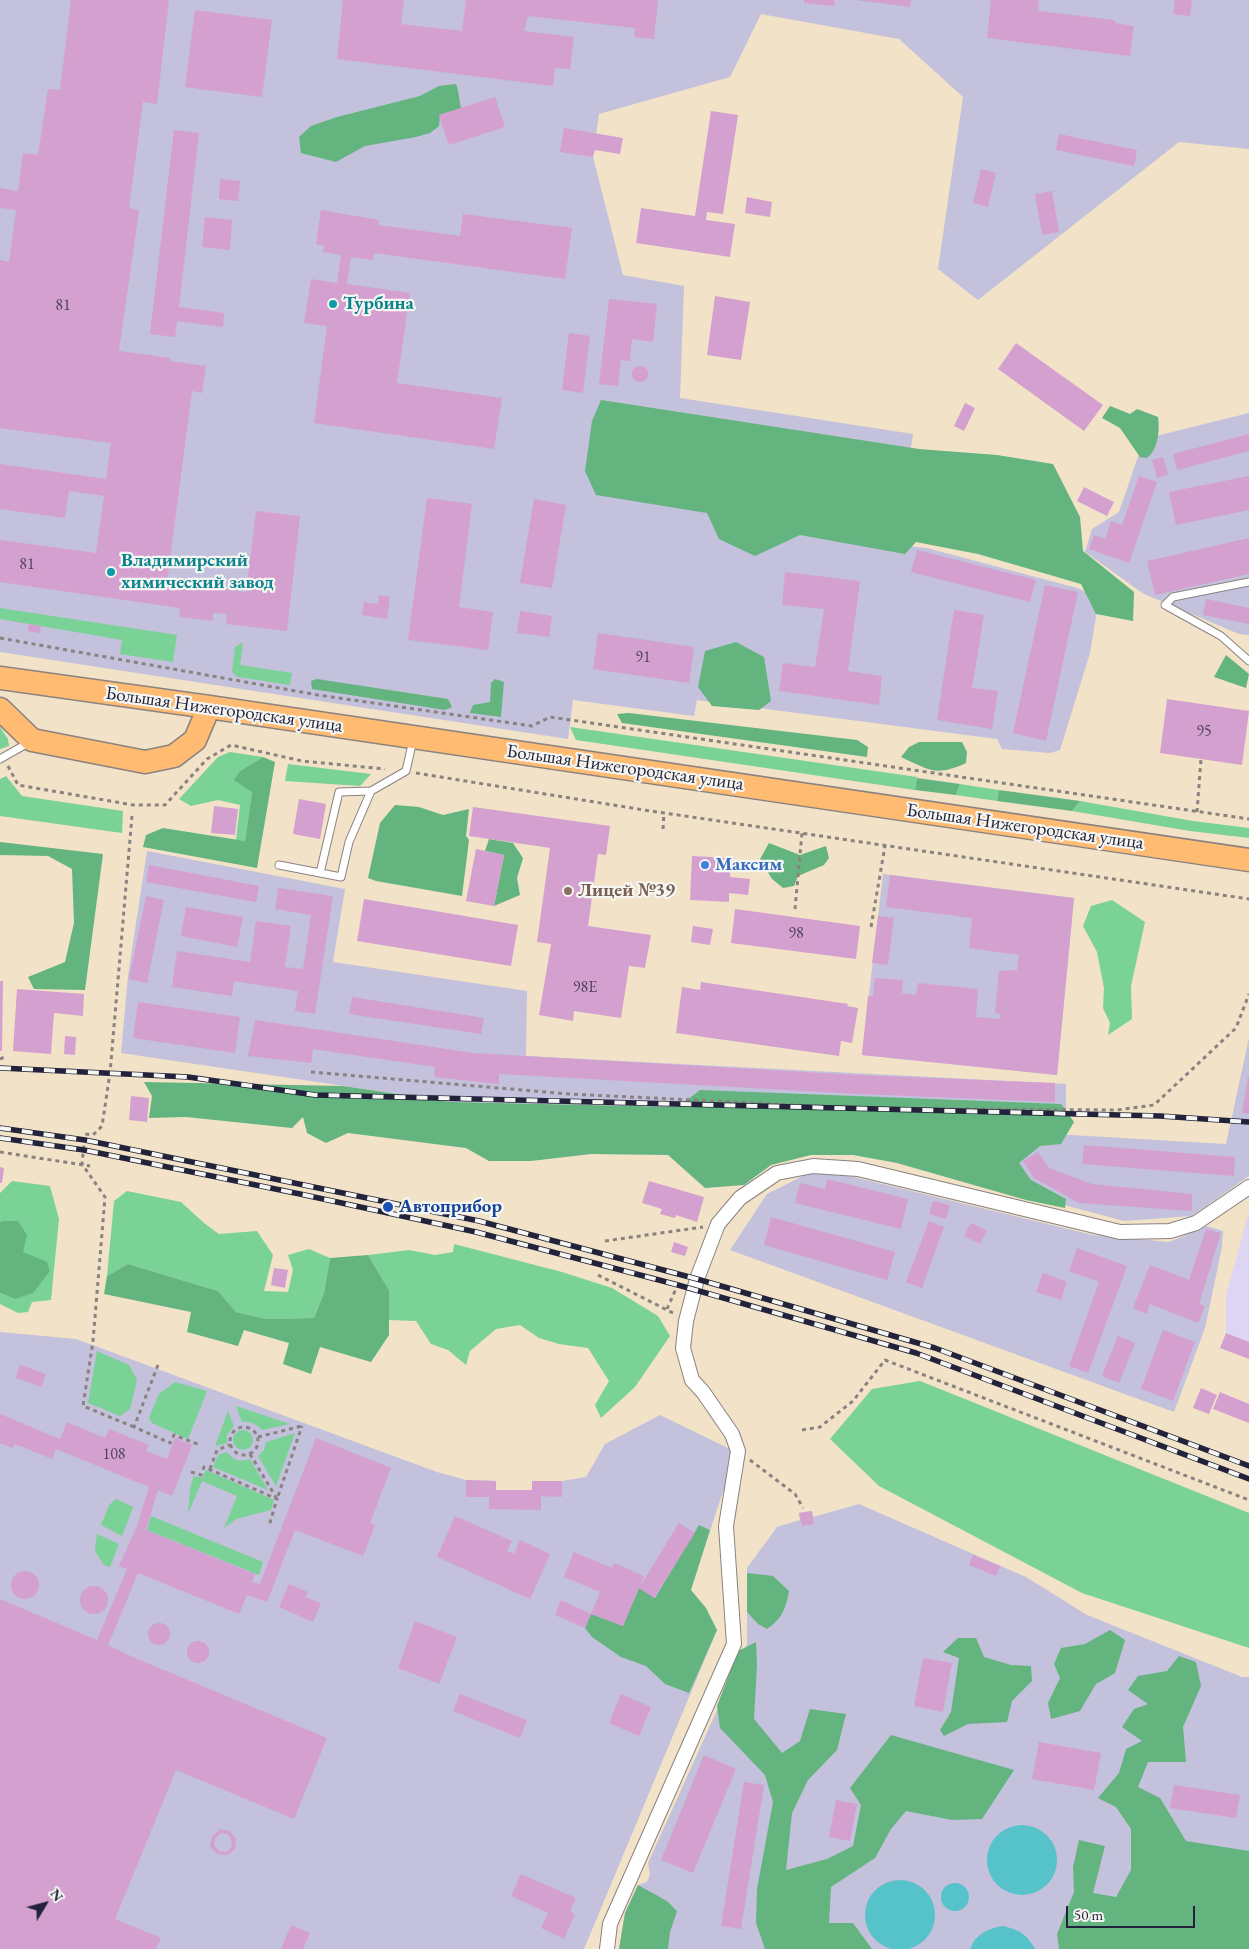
<!DOCTYPE html>
<meta charset="utf-8">
<style>
body{margin:0}
#map{position:relative;width:1249px;height:1949px;overflow:hidden;background:#f2e2c7;font-family:"EB Garamond",serif}
canvas{display:block}
.north{position:absolute;left:20px;top:1879px;width:50px;height:50px;-webkit-text-stroke:4px #f6f6f2;paint-order:stroke;rotate:53deg;font-size:14px;font-weight:700;line-height:20px;text-align:center;color:#22223b}
.north::after{content:'';display:block;margin:auto;width:18px;height:22px;background:#22223b;clip-path:polygon(50% 0,100% 100%,50% 72%,0 100%)}
.scale{position:absolute;left:1066px;top:1906px;width:129px;height:22px;box-sizing:border-box;border:2px solid #22223b;border-top:0;padding-left:6px;font-size:15px;line-height:18px;white-space:nowrap;color:#22223b;-webkit-text-stroke:4px #f6f6f2;paint-order:stroke}
</style>
<div id="map">
<canvas width="1249" height="1949"></canvas>
<div class="north">N</div>
<div class="scale">50 m</div>
</div>
<script>
const ctx = document.querySelector('canvas').getContext('2d');
ctx.lineJoin = 'round';
function paint(path, color) { ctx.fillStyle = color; ctx.fill(path, 'evenodd'); }
function stroke(path, color, width, dash) { ctx.strokeStyle = color; ctx.lineWidth = width; ctx.lineCap = dash ? 'butt' : 'round'; ctx.setLineDash(dash || []); ctx.stroke(path); }
function drawText(font, color, halo, rows, align = 'center') {
  ctx.font = font + ' "EB Garamond",serif'; ctx.lineWidth = 4.5; ctx.setLineDash([]); ctx.textBaseline = 'middle'; ctx.strokeStyle = halo; ctx.fillStyle = color; for (const [text, x, y, turn = 0] of rows) {
    ctx.save(); ctx.translate(x, y); ctx.rotate((+turn || 0) * Math.PI / 180); ctx.textAlign = isNaN(turn) ? turn : align; if (halo) ctx.strokeText(text, 0, 0); ctx.fillText(text, 0, 0); ctx.restore();
  }
}
paint(new Path2D(`
 M1249,1211V1342L1226,1333V1296Z`), '#ded5f5');
paint(new Path2D(`
 M0,0H1249V149L1179,142L978,300L938,269L963,97L899,39L761,14L730,77L599,114L593,157L623,275L684,286L680,398L913,434L896,545L927,548L1077,588L1099,598L1090,653L1060,750L1050,753L1002,749L997,739L697,700L694,716L573,700L568,739L0,652Z
 M1249,413V635L1239,634L1144,594L1085,552L1092,529L1119,512L1144,439Z
 M147,851L345,889L333,962L527,991L526,1056L1066,1084V1117L452,1102L121,1053L128,976Z
 M883,874L1074,898L1057,1075L862,1055Z
 M1249,1038V1176L1192,1216L1124,1221L1012,1191L1019,1132L1226,1144Z
 M809,1173H837L1093,1235L1169,1242L1206,1226L1223,1231L1222,1247L1205,1328L1174,1412L730,1250L767,1194Z
 M0,1332L76,1339L437,1472L466,1480L496,1481V1490H532V1481H562L586,1477L605,1444L660,1415L736,1452L684,1610L717,1630L584,1949H0Z
 M859,1504L1026,1577L1087,1615L1242,1677H1249V1949H619L625,1913L638,1885L647,1882L650,1874L648,1863L747,1644V1568L777,1527L800,1520L799,1513L812,1511L813,1517Z`), '#c3c1db');
paint(new Path2D(`
 M0,608L177,635L173,662L120,654L122,640L0,619Z
 M243,642L240,665L292,673L290,685L238,677L232,672L235,647Z
 M0,727L8,739L9,746L0,749Z
 M570,727L917,777L915,790L576,740Z
 M230,752L263,757L240,771L252,792L245,841L236,840L240,805L218,800L191,806L179,799L218,757Z
 M288,764L371,774L360,786L285,781Z
 M6,776L22,796L123,811L122,833L0,816V779Z
 M960,784L999,790L997,801L956,795Z
 M1080,801L1193,821L1249,828V838L1190,831L1072,811Z
 M1112,900L1145,922L1131,986L1132,1019L1108,1035L1110,1023L1103,1008L1104,988L1097,952L1083,926L1091,906Z
 M12,1181L50,1186L59,1219L51,1300L32,1302L28,1312L18,1313L0,1304V1293L15,1299L23,1253L2,1221L0,1222V1193Z
 M127,1191L181,1202L204,1223L219,1234L257,1231L273,1255L264,1291L288,1292L293,1270L288,1255L309,1249L330,1258L324,1293L314,1318L266,1319L236,1312L218,1291L128,1264L107,1276L114,1201Z
 M454,1244L562,1272L612,1288L658,1316L670,1336L635,1387L601,1418L595,1405L609,1381L588,1348L559,1344L539,1338L520,1325L496,1329L470,1351L466,1365L448,1350L431,1344L416,1321L389,1320V1290L368,1255L409,1250L435,1255L453,1252Z
 M97,1351L129,1365L137,1380L130,1409L120,1416L88,1403Z
 M920,1381L1249,1513V1648L1082,1593L879,1486L830,1439L872,1389Z
 M175,1382L207,1391L188,1439L152,1423L149,1418L159,1394Z
 M236,1406L290,1424L262,1430C256,1424 251,1421 242,1422Z
 M228,1411L234,1426L227,1435V1443L215,1446Z
 M233 1440a10 10 0 1 1 20 0a10 10 0 1 1-20 0Z
 M295,1433L276,1486L258,1456L264,1450L266,1442Z
 M227,1452C234,1461 240,1462 250,1459L268,1490L213,1467L218,1455Z
 M206,1470L274,1500L271,1510L236,1519L224,1528L237,1496L202,1481L189,1511H188C190,1498 189,1487 194,1476L202,1478Z
 M116,1499L133,1507L122,1536L101,1525L109,1505Z
 M151,1516L263,1562L259,1575L147,1530Z
 M97,1534L119,1544L110,1567L104,1565L95,1551Z`), '#7ad296');
paint(new Path2D(`
 M456,84C459,91 459,100 461,108L440,115L439,126L430,133L416,137L365,146L336,162L301,153L299,137L311,126L337,117L420,96L439,86Z
 M601,400L919,449L997,455L1053,464L1080,517L1083,551L1134,592L1133,621L1096,614L1081,584L978,554L916,542L905,554L800,535L755,556L719,539L707,513L596,495L585,471L592,421Z
 M1110,406L1130,414L1137,409L1158,417C1160,430 1158,450 1147,458L1140,457L1120,428L1102,418Z
 M736,642L764,657L771,701L759,710L712,706L698,687L705,651Z
 M1226,655L1249,674L1246,688L1214,677Z
 M317,679L448,699L452,707L445,710L312,689L311,681Z
 M495,679L504,682L501,717L470,713L473,705L490,702L491,683Z
 M629,713L857,740L868,747L867,757L622,723L617,714Z
 M919,742H962L967,752L966,763C936,777 929,770 901,757L909,747Z
 M263,757L275,762L257,868L143,847L146,835L163,828L245,841L252,792L234,780L240,771Z
 M917,778L960,784L956,795L915,790Z
 M999,790L1080,801L1072,811L997,801Z
 M395,805L419,807L443,815L469,809L466,836L469,840L462,896L376,881L368,878L380,823Z
 M489,839L513,843L523,858L517,878L520,895L494,906L504,855L485,851Z
 M0,842L103,854L85,990L34,989L28,977L65,962L74,923L72,869L48,856L0,855Z
 M769,843L800,855L826,846L829,858L824,865L798,876L794,886L783,888L772,879L760,859Z
 M144,1082L343,1086L452,1102L678,1107L700,1090L1061,1104L1074,1122L1061,1144L1040,1146L1019,1163L1031,1180L1066,1199L1065,1208L1026,1200L897,1163L853,1155H811L771,1165L744,1185L705,1188L668,1155L591,1154L531,1161H489L466,1148L348,1133L326,1143L307,1133L303,1117L292,1128L186,1117L149,1118L152,1096Z
 M2,1221H18L27,1235L23,1252L47,1262L50,1271L33,1293L15,1299L0,1293V1222Z
 M368,1255L389,1290V1335L371,1362L320,1347L311,1374L283,1364L289,1343L244,1330L238,1346L187,1332L191,1312L104,1294L107,1276L128,1264L218,1291L236,1312L266,1319L314,1318L324,1293L330,1258Z
 M699,1525L710,1530L691,1590L706,1608L717,1630L689,1693L665,1684L646,1666L621,1657L592,1637L585,1628L591,1614L623,1626L639,1588L655,1598Z
 M747,1573L773,1576L789,1591C786,1608 782,1619 767,1629L758,1624L747,1612Z
 M1110,1630L1125,1640L1115,1673L1096,1684L1080,1711L1051,1719L1048,1703L1060,1678L1054,1664L1061,1648L1085,1644Z
 M958,1638H976L984,1657L1011,1665L1031,1666L1032,1681L1012,1701L1007,1722L968,1724L944,1736L940,1730L951,1712L959,1658L943,1652Z
 M756,1642L757,1665L754,1719L782,1753L800,1741L810,1709L846,1714L837,1750L808,1780L792,1813L786,1870L827,1859L853,1846L861,1805L850,1788L891,1735L1014,1770L982,1819L952,1820L906,1811L891,1829L875,1858L831,1887L829,1923H853L872,1949H765L756,1923L757,1889L773,1802L765,1775L720,1728L717,1706L738,1651Z
 M1179,1656L1196,1662L1201,1686L1183,1727L1186,1762H1148L1138,1787L1160,1798L1186,1841L1249,1851V1949H1059L1057,1934L1074,1892L1073,1867L1079,1840L1105,1846L1093,1893L1116,1897L1131,1870V1829L1116,1807L1098,1798L1119,1773L1126,1749L1142,1741L1122,1727L1134,1709L1148,1704L1128,1690L1138,1676L1167,1671Z
 M638,1885L667,1901L677,1911L670,1932L668,1949H619L625,1913Z`), '#63b47f');
paint(new Path2D(`
 M987 1860a35 35 0 1 1 70 0a35 35 0 1 1-70 0Z
 M865 1915a35 35 0 1 1 70 0a35 35 0 1 1-70 0Z
 M941 1897a14 14 0 1 1 28 0a14 14 0 1 1-28 0Z
 M1002,1926C1018,1929 1027,1934 1035,1949H970C976,1934 987,1929 1002,1926Z`), '#55c3c9');
paint(new Path2D(`
 M71,0H169L157,104L143,102L129,208L139,210L119,351L170,358V361L206,366L202,393L192,391L167,582L246,592L256,511L300,516L287,631L226,624L227,614L213,613V621L179,617L180,608L0,582V540L96,553L104,496L69,491L65,518L0,509V464L106,479L111,443L0,428V260L9,262L16,210L0,208V188L18,191L23,153L38,155L48,89L60,90Z
 M343,0H404L401,24L462,31L466,0H658L654,39L634,37L635,28L528,16L524,31L574,37L570,69L555,68L553,86L337,59Z
 M804,0H835L834,6L804,3Z
 M856,0H911L910,7Z
 M991,0H1039L1038,11L1115,20V23L1134,26L1130,56L987,38Z
 M1175,0H1192L1190,16L1173,14Z
 M195,10L272,20L262,97L185,87Z
 M495,97L505,127L449,145L439,115Z
 M711,111L738,115L723,214L707,212L706,220L735,224L730,257L636,243L641,208L695,216Z
 M564,128L623,138L620,154L595,150L593,157L560,152Z
 M174,130L199,133L179,307L224,313L223,327L177,321L175,337L150,334Z
 M1059,134L1137,150L1134,166L1056,150Z
 M981,169L996,173L988,207L973,203Z
 M220,179L240,181L238,201L219,199Z
 M1052,191L1059,232L1042,235L1035,194Z
 M747,197L772,202L770,217L745,213Z
 M321,210L379,220L378,225L460,236L463,214L572,228L565,279L374,253L373,260L351,257L347,284L410,293L397,383L502,398L494,449L314,423L327,326L304,323L311,279L337,283L341,255L323,252L324,246L316,244Z
 M205,217L232,220L230,250L202,247Z
 M715,296L750,302L741,360L707,355Z
 M609,299L657,304L653,342L632,339L630,361L621,360L618,386L599,384Z
 M569,333L590,336L583,393L562,390Z
 M1016,343L1103,405L1084,431L998,369Z
 M632 374a8 8 0 1 1 16 0a8 8 0 1 1-16 0Z
 M965,403L975,408L964,431L954,426Z
 M1249,434V451L1177,470L1173,454Z
 M1163,457L1168,475L1157,478L1152,460Z
 M1139,476L1157,482L1129,563L1089,549L1094,535L1105,539L1111,521L1122,525Z
 M1249,476V510L1176,525L1169,492Z
 M1084,487L1114,502L1107,516L1077,501Z
 M427,498L472,504L459,607L493,612L488,650L408,640Z
 M534,499L566,505L552,588L520,583Z
 M1249,538V574L1155,595L1147,561Z
 M917,550L1036,580L1030,602L911,572Z
 M785,572L860,581L848,671L882,676L879,705L779,691L783,663L815,667L824,609L782,605Z
 M1045,585L1078,592L1046,741L1013,733Z
 M379,595L390,597L387,619L362,615L364,602L378,604Z
 M1206,599L1249,608V624L1203,615Z
 M954,610L984,615L972,688L998,691L992,729L937,720Z
 M520,611L552,616L549,637L517,633Z
 M29,624L41,626L40,633L28,631Z
 M598,633L694,647L689,683L593,669Z
 M1167,699L1249,711L1242,765L1160,753Z
 M299,799L326,804L320,839L293,834Z
 M214,806L238,809L235,835L211,833Z
 M473,807L610,826L606,855L598,854L588,926L651,935L645,968L629,966L621,1018L574,1011L573,1021L539,1015L551,944L537,942L550,848L469,836Z
 M476,849L504,855L494,906L466,901Z
 M692,856L731,858L730,877L750,879L748,895L729,893V902L690,900Z
 M149,865L259,886L256,902L146,882Z
 M890,875L1074,898L1057,1075L862,1055L868,996H873L875,978L903,980L902,993L916,995L918,983L978,989L976,1017L1000,1019L1001,1014L995,1013L999,971L1017,970L1019,955L969,948L972,918L886,907Z
 M278,888L333,896L315,1014L295,1011L298,991L234,981L232,996L172,987L177,951L250,962L256,921L291,926L285,967L303,969L311,915L275,909Z
 M146,896L164,900L147,983L129,979Z
 M364,899L518,925L511,966L357,941Z
 M186,907L243,917L237,947L181,936Z
 M735,909L860,926L856,959L731,943Z
 M878,916L894,918L888,965L872,963Z
 M693,926L713,929L710,945L691,942Z
 M0,981H3L2,1051H0Z
 M701,982L848,1004L847,1006L858,1008L852,1043L841,1041L839,1056L676,1033L682,987L700,990Z
 M17,989L84,994L83,1016L54,1013L51,1054L13,1051Z
 M352,997L484,1018L481,1034L349,1014Z
 M138,1002L240,1017L235,1053L133,1038Z
 M255,1020L473,1053L857,1075L1055,1083V1102L859,1094L499,1074V1084L434,1077L435,1067L313,1049L311,1063L248,1056Z
 M65,1036L76,1037L75,1055L64,1054Z
 M1248,1077H1249V1114L1242,1113Z
 M131,1096L149,1098L147,1122L129,1120Z
 M1084,1145L1235,1157L1234,1176L1082,1164Z
 M1038,1152L1049,1168L1092,1184L1192,1194V1211L1079,1203L1034,1178L1023,1161Z
 M0,1167L4,1168L2,1183H0Z
 M827,1179L908,1199L901,1229L795,1203L800,1183L825,1189Z
 M649,1181L704,1197L697,1222L676,1215L675,1218L660,1214L662,1209L642,1203Z
 M933,1201L950,1205L946,1219L929,1214Z
 M771,1217L895,1252L887,1280L764,1245Z
 M929,1221L944,1227L922,1288L906,1282Z
 M971,1223L987,1231L980,1244L964,1236Z
 M1206,1229L1221,1233L1199,1304L1205,1306L1198,1323L1150,1304L1147,1314L1133,1308L1150,1265L1189,1280Z
 M674,1242L688,1247L685,1256L671,1252Z
 M1077,1248L1127,1266L1088,1373L1069,1366L1099,1282L1069,1271Z
 M274,1268L288,1270L285,1288L271,1285Z
 M1043,1273L1067,1282L1061,1300L1036,1292Z
 M1163,1330L1195,1342L1173,1401L1141,1389Z
 M1226,1333L1249,1342V1359L1220,1348Z
 M1118,1336L1135,1343L1119,1383L1102,1376Z
 M20,1365L46,1374L41,1387L16,1378Z
 M1201,1388L1217,1395L1209,1414L1193,1408Z
 M1220,1392L1249,1404V1423L1213,1409Z
 M0,1414L60,1439L67,1422L105,1438L109,1429L149,1445L146,1451L167,1459L175,1438L192,1445L172,1496L158,1490L146,1530L255,1574L252,1582L260,1584L316,1438L391,1468L370,1523L375,1525L363,1556L295,1530L267,1602L247,1595L239,1614L138,1573L108,1645L135,1658L327,1738L294,1819L176,1770L115,1919L161,1938L156,1949H0V1599L97,1640L127,1569L119,1566L137,1526L149,1487L56,1449L52,1459L15,1444L13,1448L0,1443Z
 M466,1480L496,1481V1490H532V1481H562V1497L541,1496V1510L489,1509V1497H466Z
 M812,1511L814,1524L802,1526L799,1513Z
 M455,1516L512,1541L507,1551L514,1554L520,1540L550,1554L530,1599L437,1557Z
 M679,1523L695,1533L654,1598L639,1588Z
 M574,1552L612,1568L614,1563L644,1576L623,1626L591,1614L600,1592L564,1577Z
 M973,1555L1000,1566L996,1576L969,1565Z
 M11 1585a14 14 0 1 1 28 0a14 14 0 1 1-28 0Z
 M289,1584L308,1592L306,1597L321,1603L313,1622L279,1607Z
 M80 1600a14 14 0 1 1 28 0a14 14 0 1 1-28 0Z
 M561,1600L591,1614L585,1628L555,1615Z
 M415,1621L457,1637L439,1684L398,1668Z
 M148 1634a11 11 0 1 1 22 0a11 11 0 1 1-22 0Z
 M187 1652a11 11 0 1 1 22 0a11 11 0 1 1-22 0Z
 M923,1658L952,1663L943,1712L914,1706Z
 M460,1694L527,1720L520,1738L453,1711Z
 M621,1694L651,1707L639,1736L609,1723Z
 M1039,1742L1101,1753L1094,1790L1032,1779Z
 M704,1755L736,1769L693,1873L661,1860Z
 M744,1782L764,1785L741,1929L721,1926Z
 M1174,1785L1240,1795L1236,1818L1170,1808Z
 M836,1800L857,1804L850,1841L829,1837Z
 M221,1829L230,1831L236,1839L235,1849L227,1855L217,1854L210,1846L212,1836ZM221,1833L228,1834L232,1841L231,1848L226,1852L219,1851L214,1845L215,1838Z
 M521,1874L576,1898L570,1911L575,1914L564,1939L541,1928L548,1913L511,1896Z
 M291,1925L310,1933L303,1949H281Z`), '#d4a0cf');
const lane = new Path2D(`
 M1249,582L1173,597L1165,605L1221,636L1249,661
 M0,759L30,742
 M279,865L341,877L349,842L371,791L406,771L413,740
 M320,873L339,792L371,791`);
const street = new Path2D(`
 M607,1949L610,1924L734,1644L726,1526L738,1451L732,1434L703,1392L692,1380L683,1348L686,1321L697,1279L718,1224L740,1198L777,1173L813,1166L858,1169L1120,1232L1170,1231L1196,1223L1249,1187`);
const primary = new Path2D(`
 M0,678L209,707L1249,860
 M0,709L32,740L145,762L174,756L195,740L209,707`);
stroke(lane, '#8a8281', 9);
stroke(street, '#8a8281', 16);
stroke(primary, '#8a8281', 25);
stroke(new Path2D(`
 M0,638L318,695L532,726L550,717L1249,819
 M8,766L18,785L133,805H165L207,759L231,745L302,761L385,769
 M416,773L644,810L1249,899
 M1197,812L1201,759
 M132,816L110,1073L102,1126L93,1135L85,1134L82,1164L105,1197L93,1341L83,1406L134,1427
 M663,829L664,813
 M795,909L802,833
 M871,927L885,846
 M0,1059L7,1056
 M311,1072L569,1094L859,1108L1117,1110L1154,1105L1236,1028L1249,994
 M0,1152L90,1166
 M605,1241L703,1227
 M598,1275L673,1313
 M667,1309L679,1282
 M158,1365L134,1427L170,1443L174,1435L200,1445
 M230 1441a14 14 0 1 1 28 0a14 14 0 1 1-28 0Z
 M802,1430L820,1427L853,1401L885,1360L1249,1500
 M258,1437L302,1426
 M250,1454L277,1499L302,1426
 M750,1460L795,1494L803,1508
 M210,1469L217,1450L230,1445
 M191,1472L201,1475L204,1467L277,1499L269,1526`), '#8a8281', 3, [4, 4]);
stroke(lane, '#fff', 7);
stroke(street, '#fff', 14);
stroke(primary, '#febb71', 22);
const rail = new Path2D(`
 M0,1068L188,1077L315,1095L1160,1116L1249,1122
 M0,1128L85,1140L479,1221L697,1279L935,1348L1249,1466
 M0,1138L84,1150L300,1194L476,1232L678,1285L916,1353L1249,1479`);
stroke(rail, '#22223b', 5.5);
stroke(rail, '#f6f6f2', 4, [11]);
for (const [x, y, r, color] of [
 [333,304,5,"#0f9aa8"],
 [111,572,5,"#0f9aa8"],
 [705,865,5,"#3f7fe0"],
 [568,891,5,"#8d6e63"],
 [388,1207,6,"#1a4fb4"]
]) { const dot = new Path2D(); dot.arc(x, y, r, 0, 2 * Math.PI); ctx.fillStyle = color; ctx.fill(dot); stroke(dot, '#f6f6f2', 2); }
drawText('16px', '#4e4260', null, [
 ["81",63,306],
 ["81",27,565],
 ["91",643,658],
 ["95",1204,732],
 ["98",796,934],
 ["98Е",585,988],
 ["108",114,1455]
]);
drawText('bold 19px', '#0d838f', '#f6f6f2', [
 ["Турбина",343,304],
 ["Владимирский",121,561],
 ["химический завод",121,583]
], 'left');
drawText('19px', '#22223b', '#f6f6f2', [
 ["Большая Нижегородская улица",224,710,8],
 ["Большая Нижегородская улица",625,768,8],
 ["Большая Нижегородская улица",1025,827,8]
]);
drawText('bold 19px', '#366cbe', '#f6f6f2', [
 ["Максим",715,865]
], 'left');
drawText('bold 19px', '#785e54', '#f6f6f2', [
 ["Лицей №39",578,891]
], 'left');
drawText('bold 19px', '#164399', '#f6f6f2', [
 ["Автоприбор",399,1207]
], 'left');
</script>
